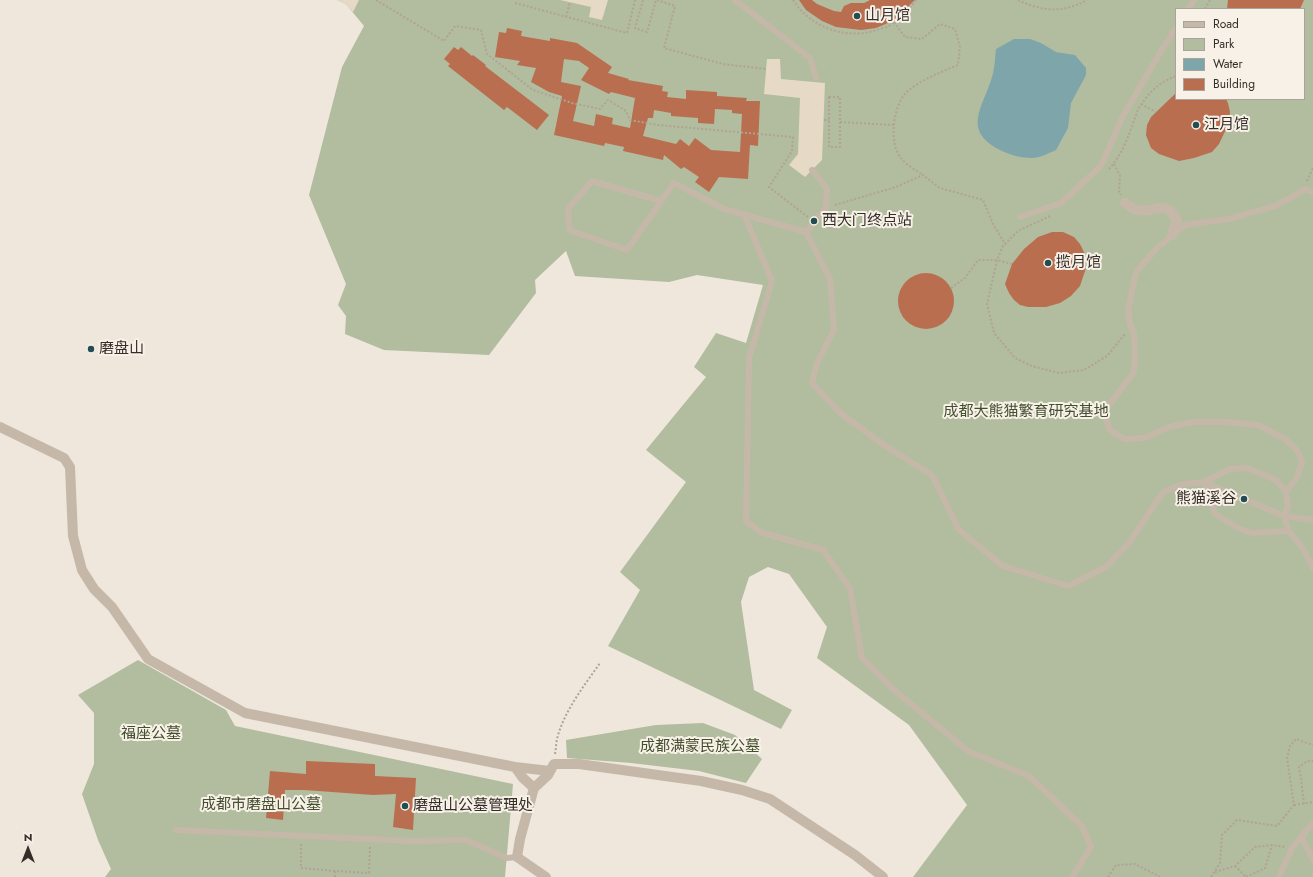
<!DOCTYPE html>
<meta charset="utf-8">
<style>
body{margin:0}
#map{position:relative;width:1313px;height:877px;overflow:hidden;background:#efe7dc;font-family:Jost,sans-serif}
canvas{display:block}
.legend{position:absolute;left:1175px;top:8px;width:130px;height:92px;box-sizing:border-box;background:#f8f1e8;border:1px solid #aaa39b;margin:0;padding:5px 7px;list-style:none;font-size:12px;color:#342d28}
.legend li{display:flex;align-items:center;gap:8px;height:20px}
.legend b{width:20px;border:1px solid #aaa39b}
.north{position:absolute;left:8px;top:829px;width:40px;height:40px;-webkit-text-stroke:3px #f8f1e8;paint-order:stroke;rotate:0deg;font-size:11px;font-weight:700;line-height:16px;text-align:center;color:#342d28}
.north::after{content:'';display:block;margin:auto;width:14px;height:18px;background:#342d28;clip-path:polygon(50% 0,100% 100%,50% 72%,0 100%)}
</style>
<div id="map">
<canvas width="1313" height="877"></canvas>
<ul class="legend">
<li><b style="height:5px;background:#c6b8a9"></b>Road</li>
<li><b style="height:11px;background:#b1bd9e"></b>Park</li>
<li><b style="height:11px;background:#7ea6aa"></b>Water</li>
<li><b style="height:11px;background:#ba6e50"></b>Building</li>
</ul>
<div class="north">N</div>
</div>
<script>
const ctx = document.querySelector('canvas').getContext('2d');
ctx.lineJoin = 'round';
function paint(path, color) { ctx.fillStyle = color; ctx.fill(path, 'evenodd'); }
function stroke(path, color, width, dash) { ctx.strokeStyle = color; ctx.lineWidth = width; ctx.lineCap = dash ? 'butt' : 'round'; ctx.setLineDash(dash || []); ctx.stroke(path); }
function drawText(font, color, halo, rows, align = 'center') {
  ctx.font = font + ' Jost,"Noto Sans SC",sans-serif'; ctx.lineWidth = 4; ctx.setLineDash([]); ctx.textBaseline = 'middle'; ctx.strokeStyle = halo; ctx.fillStyle = color; for (const [text, x, y, turn = 0] of rows) {
    ctx.save(); ctx.translate(x, y); ctx.rotate((+turn || 0) * Math.PI / 180); ctx.textAlign = isNaN(turn) ? turn : align; if (halo) ctx.strokeText(text, 0, 0); ctx.fillText(text, 0, 0); ctx.restore();
  }
}
paint(new Path2D(`
 M337,0H1313V877H913L967,805L909,725L817,658L827,627L789,574L768,567L749,577L741,602L754,690L792,710L781,729L608,646L640,590L620,572L686,482L646,450L706,377L694,367L716,333L746,343L763,285L697,275L669,282L575,276L566,251L535,280L536,293L489,355L384,350L345,334L346,316L338,305L346,284L309,195L342,67L364,26L346,4ZM1176,9H1304V99H1176Z
 M138,660L226,710L235,726L513,784L505,877H105L111,869L98,840L82,794L94,764V713L78,695Z
 M703,723L735,735L762,759L746,783L699,771L631,763L567,758L566,740L656,725Z`), '#b1bd9e');
paint(new Path2D(`
 M337,0H359L353,12L346,4Z
 M560,0H608L602,20L589,17L591,7Z
 M767,59H780L781,79L825,83L822,160L805,177L789,165L798,154L800,98L764,94Z`), '#e6d9c5');
paint(new Path2D(`
 M1014,39H1030L1041,43L1056,52L1075,55L1086,68V75L1071,103L1068,128L1056,150C1049,153 1040,158 1032,158C1021,158 1010,155 1000,150C959,129 986,104 993,73C995,65 995,56 996,49Z`), '#7ea6aa');
paint(new Path2D(`
 M799,0H812L817,4L834,11L841,12L844,6L851,3H864L870,0H915L896,18L888,23L876,28L861,30L836,27L822,21L806,10Z
 M1228,0H1304L1300,9H1227Z
 M507,28L522,31L521,36L550,41V38L577,43L612,67L608,73L629,79L628,80L663,86L662,91L668,92L667,97L686,99V90L717,92V96L747,98L746,101H760L758,146L750,145L748,179L719,177L709,192L695,182L699,177L684,167L681,169L664,155L663,160L623,151L624,147L605,143L604,146L554,135L562,96L549,92L531,82L536,68L517,65L520,61L495,57L499,32L506,33ZM564,59L579,61L589,68L581,80L609,94L611,92L635,98L630,128L612,124L613,118L596,114L594,126L573,121L581,86L561,82ZM715,109L732,110V113L742,114L740,152L711,150L695,138L689,146L680,139L676,144L643,136L648,118H653L654,110L671,113V116L698,118V123L714,124Z
 M454,47L458,50L461,47L472,56L473,55L486,65L485,66L549,115L537,130L507,107L504,110L448,66L450,64L444,59Z
 M1176,93V99H1226L1228,103L1230,112L1229,123L1219,144L1212,152L1194,158L1179,161L1159,154L1151,148L1146,135L1147,125L1151,117Z
 M1052,232H1063L1074,237L1080,244L1085,254L1086,268L1080,286L1071,296L1060,303L1046,307H1028L1020,305L1014,300L1009,293L1005,284L1012,264L1024,249L1038,237Z
 M898 301a28 28 0 1 1 56 0a28 28 0 1 1-56 0Z
 M306,761L375,764V776L416,778L413,830L393,827L396,794L373,795L304,790H285L283,820L266,818L270,771L306,774Z`), '#ba6e50');
stroke(new Path2D(`
 M376,0L444,41L455,26L481,30L487,54L533,90L572,103L600,109L608,100L626,111L630,120L658,125L793,137L792,151L769,187L808,217
 M643,0L635,28L647,32L656,0
 M657,0L675,6L664,48L723,64L766,69
 M793,0C811,28 846,40 877,30C881,28 886,28 889,26C900,19 909,10 916,0
 M1018,0C1043,12 1063,13 1087,0
 M515,3L627,33L635,0
 M1205,9L1210,0
 M566,17L570,2
 M894,22L905,37L922,39L940,24L955,29L960,47L958,65C941,72 923,79 909,90C893,102 888,143 901,158C906,165 916,170 923,175
 M829,97H840V147H829Z
 M1141,104L1156,112
 M824,120H829
 M840,122L893,125
 M1114,164L1120,176L1119,192L1121,195
 M1109,169C1124,153 1131,129 1138,109C1150,92 1156,84 1176,76
 M1307,181L1313,168
 M835,205L896,187L923,175L940,188L983,200L993,224L1005,244
 M1050,216L1018,231L1003,246L997,260L987,304L994,333L1015,358L1032,366L1059,373L1084,370L1107,356L1125,334
 M951,288L965,278L978,260H997L1012,264
 M555,754C556,749 556,744 557,739C564,711 584,686 600,663
 M1304,804L1301,778L1299,767L1307,761H1313
 M1294,805L1313,802
 M301,844V868L335,871
 M1235,866L1246,877
 M1215,872L1235,866L1255,847L1272,845L1285,847
 M335,877V871L369,873L370,846
 M1108,877L1116,865L1135,864L1160,877
 M1211,877L1220,863L1222,835L1237,820L1277,826L1294,805L1287,758L1290,746L1296,739L1313,745
 M1246,877L1265,868L1272,845`), '#b2a294', 2, [2, 2]);
stroke(new Path2D(`
 M735,0L810,58L816,78
 M1188,9L1194,0
 M812,170L827,189L826,208L806,232L830,279L834,330L817,363L812,383L840,413L887,447L932,475L959,530L1003,566L1068,586L1106,567L1129,543L1163,492L1183,484L1204,482L1284,516L1313,520
 M661,201L592,181L568,209L569,230L627,250L674,183L724,209L806,232
 M744,214L772,281L749,358L746,521L760,532L823,550L850,588L862,658L893,689L968,751L1029,776L1082,826L1091,847L1072,877
 M1020,217L1061,203L1101,166L1123,116L1161,51L1176,28
 M1286,492L1297,478L1302,462L1297,450L1285,439L1258,425L1225,422H1192L1169,427L1144,438L1124,439L1109,429L1106,418L1107,408L1134,372L1135,355L1134,332L1130,325L1128,310L1136,272L1157,248L1185,225L1229,219L1275,206L1306,189L1313,192
 M1289,531L1252,533L1238,528L1215,514L1204,482L1230,469L1247,468L1276,480L1286,492L1288,507L1284,516L1289,531L1304,550L1313,568
 M176,830L411,841L466,840L507,858L517,857
 M1301,836L1313,860
 M1279,877L1292,848L1313,823`), '#c6b8a9', 6);
stroke(new Path2D(`
 M1125,203C1144,220 1157,202 1169,210C1172,213 1174,217 1177,220L1172,235`), '#c6b8a9', 10);
stroke(new Path2D(`
 M0,427L64,458L70,467L73,536L82,570L94,589L112,607L148,659L245,713L515,767L523,778L534,788L520,839L517,857L546,877
 M515,767L550,771
 M534,788L548,775L554,764H579L701,781L742,790L770,799L855,855L883,877`), '#c6b8a9', 10);
for (const [x, y, r, color] of [
 [857,16,4,"#224d52"],
 [1196,125,4,"#224d52"],
 [814,221,4,"#224d52"],
 [1048,263,4,"#224d52"],
 [91,349,4,"#224d52"],
 [1244,499,4,"#224d52"],
 [405,806,4,"#224d52"]
]) { const dot = new Path2D(); dot.arc(x, y, r, 0, 2 * Math.PI); ctx.fillStyle = color; ctx.fill(dot); stroke(dot, '#f8f1e8', 1.5); }
drawText('15px', '#342d28', '#f8f1e8', [
 ["山月馆",865,16],
 ["江月馆",1204,125],
 ["西大门终点站",822,221],
 ["揽月馆",1056,263],
 ["磨盘山",99,349],
 ["熊猫溪谷",1236,499,"right"],
 ["磨盘山公墓管理处",413,806]
], 'left');
drawText('15px', '#43502f', '#f8f1e8', [
 ["成都大熊猫繁育研究基地",1026,412],
 ["福座公墓",151,734],
 ["成都满蒙民族公墓",700,747],
 ["成都市磨盘山公墓",261,805]
]);
</script>
